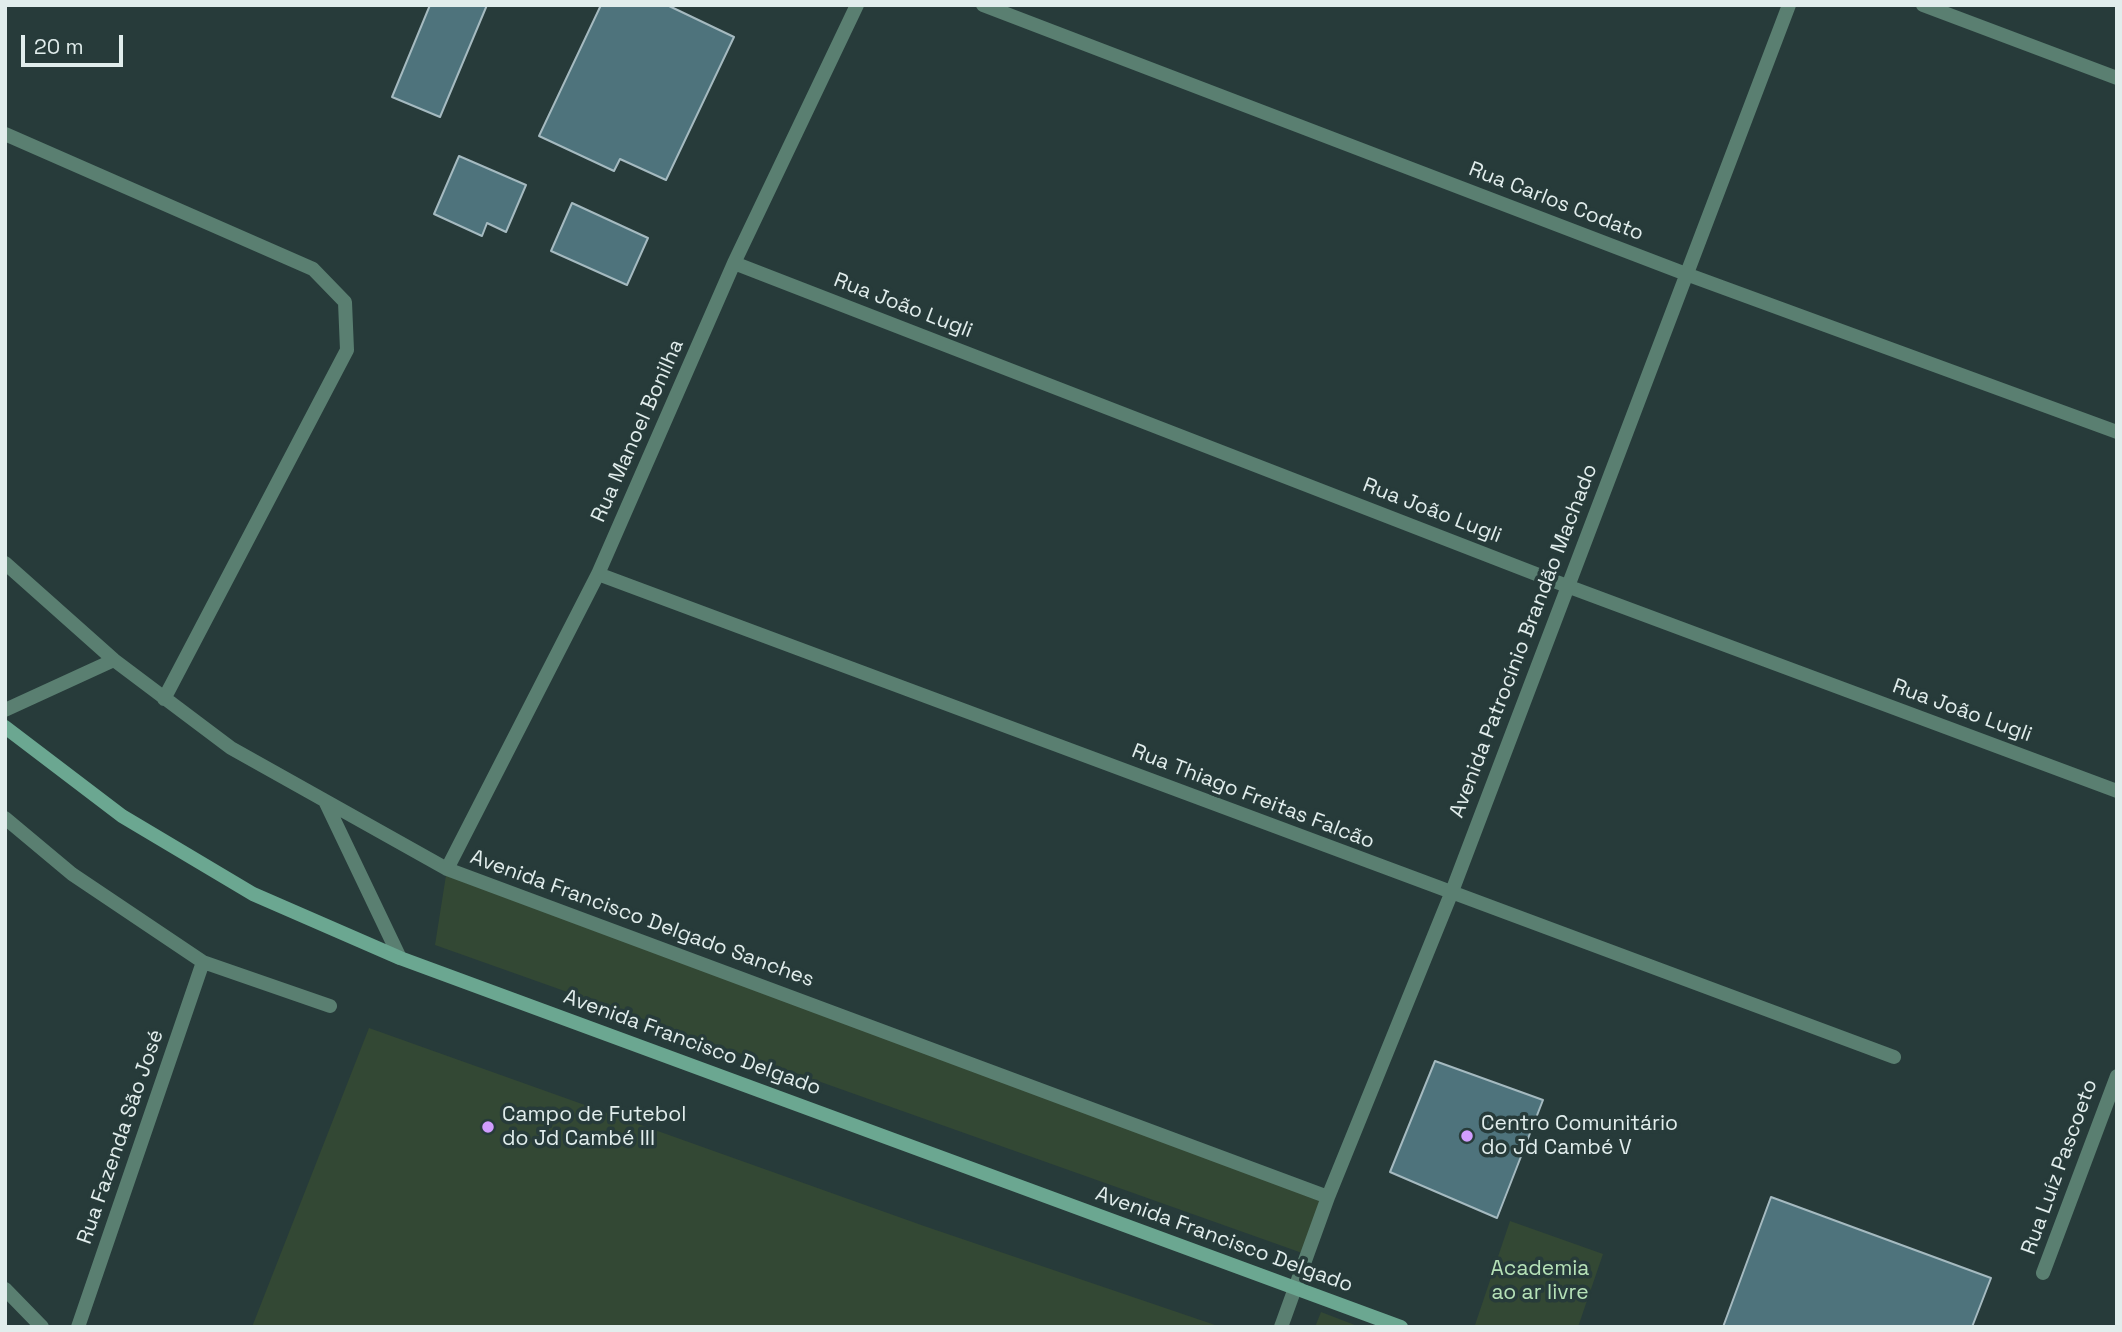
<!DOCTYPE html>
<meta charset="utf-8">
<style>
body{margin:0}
#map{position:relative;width:2122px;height:1332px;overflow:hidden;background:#273b3a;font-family:"Space Grotesk",sans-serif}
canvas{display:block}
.frame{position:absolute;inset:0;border:7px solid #e1edec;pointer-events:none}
.scale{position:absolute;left:21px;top:35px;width:102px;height:32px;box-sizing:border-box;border:4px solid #e1edec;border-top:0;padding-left:9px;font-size:21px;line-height:24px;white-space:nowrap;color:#e1edec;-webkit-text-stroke:5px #273b3a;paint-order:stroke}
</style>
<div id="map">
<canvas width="2122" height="1332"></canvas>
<div class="frame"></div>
<div class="scale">20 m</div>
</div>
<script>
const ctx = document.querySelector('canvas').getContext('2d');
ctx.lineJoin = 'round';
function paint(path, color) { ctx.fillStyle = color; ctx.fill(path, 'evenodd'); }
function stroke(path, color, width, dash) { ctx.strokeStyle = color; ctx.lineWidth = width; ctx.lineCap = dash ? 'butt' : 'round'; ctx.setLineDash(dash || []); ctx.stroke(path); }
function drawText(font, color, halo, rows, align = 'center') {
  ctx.font = font + ' "Space Grotesk",sans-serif'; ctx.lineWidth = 7; ctx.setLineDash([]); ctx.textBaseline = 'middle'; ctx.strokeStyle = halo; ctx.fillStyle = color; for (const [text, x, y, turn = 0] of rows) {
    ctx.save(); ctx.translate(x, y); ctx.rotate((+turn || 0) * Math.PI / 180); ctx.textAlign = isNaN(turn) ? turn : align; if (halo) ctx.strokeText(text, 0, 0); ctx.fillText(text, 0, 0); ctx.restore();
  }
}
paint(new Path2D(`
 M447,869L1325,1200L1305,1254L435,945Z
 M369,1028L924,1226L1221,1327H252Z
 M1510,1221L1603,1254L1578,1327L1475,1325Z
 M1321,1312L1360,1327H1315Z`), '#334834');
const building = new Path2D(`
 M430,5H487L440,117L392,97Z
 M601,5H667L734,37L666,180L620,159L614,171L539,136Z
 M459,156L526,185L506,232L487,223L482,236L434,214Z
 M572,203L648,238L627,285L551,251Z
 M1435,1061L1543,1100L1497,1218L1390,1172Z
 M1771,1197L1991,1278L1972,1327H1723Z`);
paint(building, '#4e737c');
stroke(building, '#a5bac0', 2);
stroke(new Path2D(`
 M983,5L1686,274L2117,432
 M1923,5L2117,78
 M5,134L313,269L345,302L347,350L164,699
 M734,263L1567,586L2117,791
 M5,563L114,660L231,748L447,869L1328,1197
 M598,574L1894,1057
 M5,710L114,660
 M326,803L400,958
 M5,818L72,874L203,962L330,1006
 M447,869L598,574L734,263L857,5
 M2043,1273L2117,1076
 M5,1289L42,1327
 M78,1327L203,962
 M1281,1327L1328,1197L1451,894L1789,5`), '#5a7f71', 14);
stroke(new Path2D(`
 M5,727L122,816L253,894L400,958L1401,1327`), '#6ba791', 14);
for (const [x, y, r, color] of [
 [488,1127,7,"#d19dfe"],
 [1467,1136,7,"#d19dfe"]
]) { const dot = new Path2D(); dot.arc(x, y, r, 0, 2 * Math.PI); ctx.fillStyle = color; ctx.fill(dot); stroke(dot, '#273b3a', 2.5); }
drawText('21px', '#e1edec', '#273b3a', [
 ["Rua Carlos Codato",1556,202,21],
 ["Rua João Lugli",903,306,21],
 ["Rua Manoel Bonilha",638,431,-66],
 ["Rua João Lugli",1432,511,21],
 ["Avenida Patrocínio Brandão Machado",1524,641,-69],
 ["Rua João Lugli",1962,711,20],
 ["Rua Thiago Freitas Falcão",1253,797,21],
 ["Avenida Francisco Delgado Sanches",642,919,20],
 ["Avenida Francisco Delgado",692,1043,20],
 ["Rua Fazenda São José",121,1137,-71],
 ["Rua Luíz Pascoeto",2060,1167,-70],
 ["Avenida Francisco Delgado",1224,1240,20]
]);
drawText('21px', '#e1edec', '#273b3a', [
 ["Campo de Futebol",502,1115],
 ["do Jd Cambé III",502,1139],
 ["Centro Comunitário",1481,1124],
 ["do Jd Cambé V",1481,1148]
], 'left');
drawText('21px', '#b6e2b8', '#273b3a', [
 ["Academia",1540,1269],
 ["ao ar livre",1540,1293]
]);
</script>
